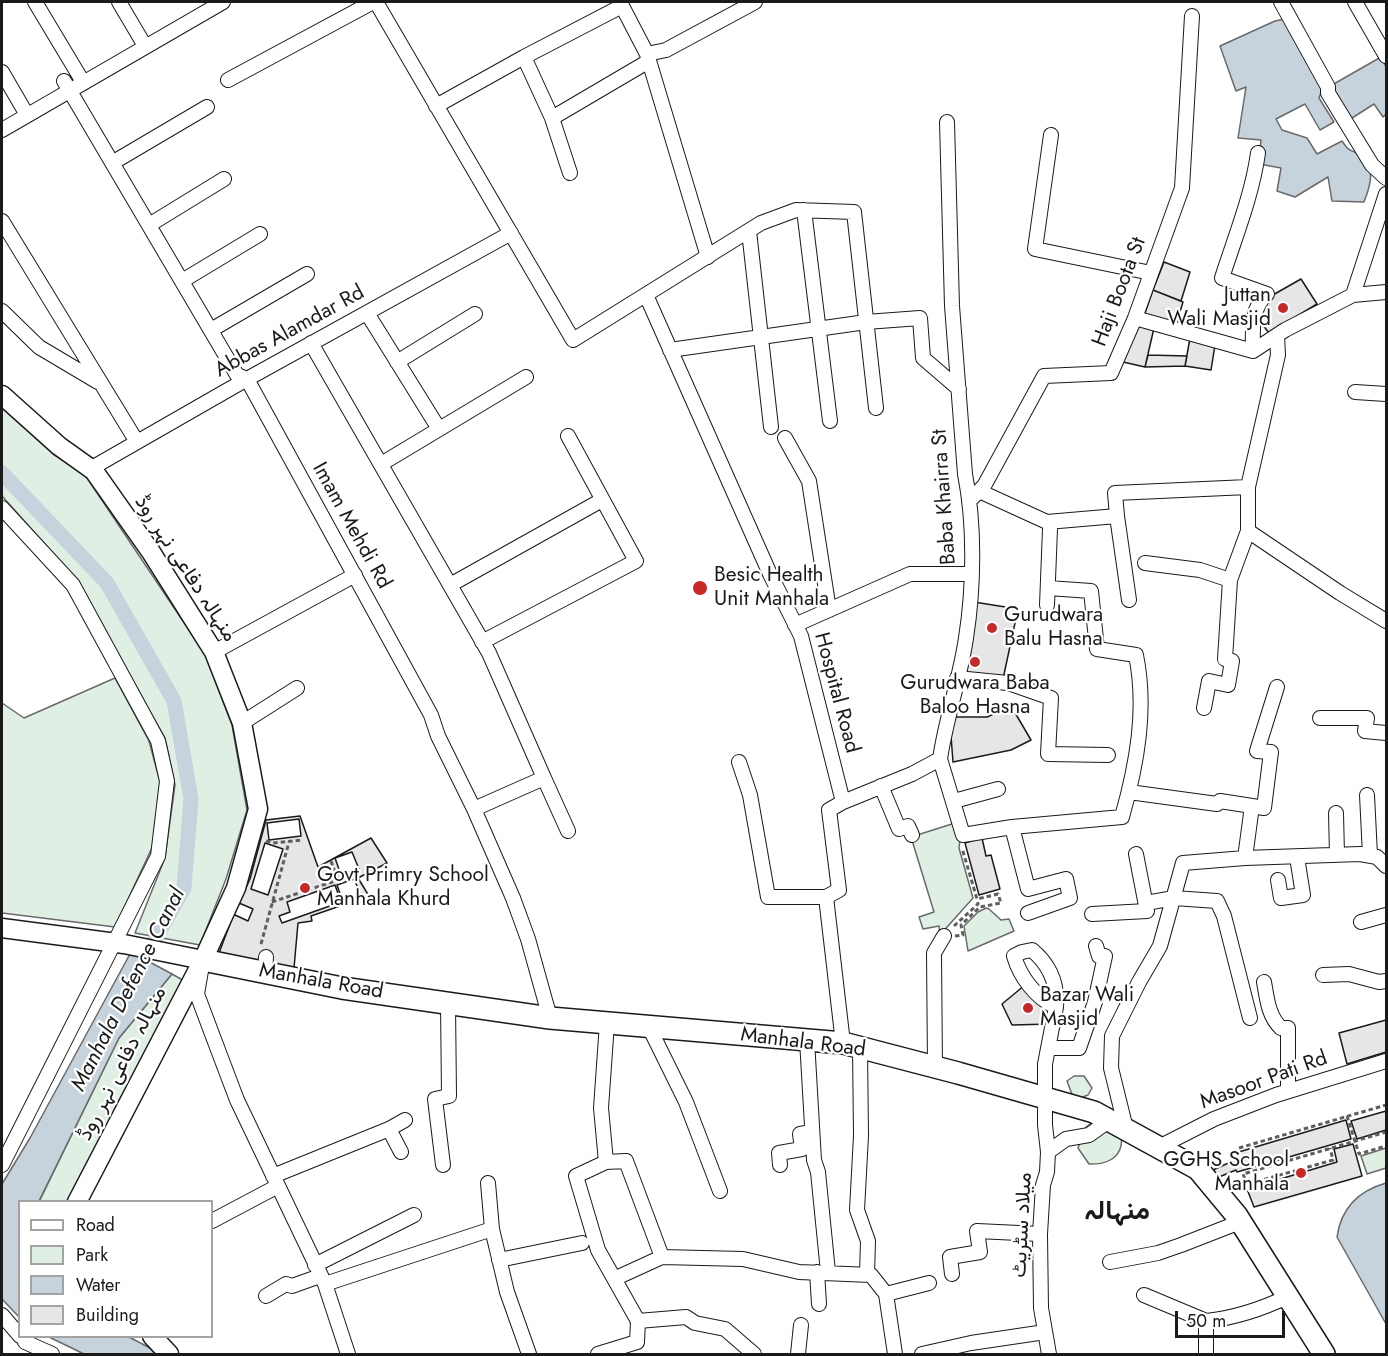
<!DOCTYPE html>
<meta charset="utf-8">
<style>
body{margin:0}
#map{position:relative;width:1388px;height:1356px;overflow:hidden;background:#fff;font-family:Jost,sans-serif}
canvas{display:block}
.frame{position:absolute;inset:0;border:3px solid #1a1a1a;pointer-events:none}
.legend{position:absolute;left:18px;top:1200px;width:195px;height:138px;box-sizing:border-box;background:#fff;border:2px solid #a3a3a3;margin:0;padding:8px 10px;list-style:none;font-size:18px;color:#1a1a1a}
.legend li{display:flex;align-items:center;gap:12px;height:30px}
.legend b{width:30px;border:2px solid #a3a3a3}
.scale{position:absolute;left:1175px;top:1311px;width:110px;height:27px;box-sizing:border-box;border:3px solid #1a1a1a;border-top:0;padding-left:8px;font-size:18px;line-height:21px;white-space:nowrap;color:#1a1a1a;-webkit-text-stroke:4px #fff;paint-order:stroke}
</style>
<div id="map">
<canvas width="1388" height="1356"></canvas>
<div class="frame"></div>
<ul class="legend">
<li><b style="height:8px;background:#fff"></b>Road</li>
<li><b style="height:16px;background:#e0efe3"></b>Park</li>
<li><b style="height:16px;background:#c6d2dc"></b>Water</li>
<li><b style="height:16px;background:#e6e6e6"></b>Building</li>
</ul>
<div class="scale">50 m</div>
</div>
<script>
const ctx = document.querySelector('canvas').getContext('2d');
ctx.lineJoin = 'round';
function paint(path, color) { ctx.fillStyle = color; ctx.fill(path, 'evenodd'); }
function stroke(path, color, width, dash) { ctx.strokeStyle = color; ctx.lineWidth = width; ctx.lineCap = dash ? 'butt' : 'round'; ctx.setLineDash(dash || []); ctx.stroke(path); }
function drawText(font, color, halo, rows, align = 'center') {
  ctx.font = font + ' Jost,Vazirmatn,sans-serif'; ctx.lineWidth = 4.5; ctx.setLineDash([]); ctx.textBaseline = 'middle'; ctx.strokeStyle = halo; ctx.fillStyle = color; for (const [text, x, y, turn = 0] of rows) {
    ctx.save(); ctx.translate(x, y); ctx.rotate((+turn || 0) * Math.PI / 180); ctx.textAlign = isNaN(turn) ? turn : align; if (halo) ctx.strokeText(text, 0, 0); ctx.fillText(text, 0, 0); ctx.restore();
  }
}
const green = new Path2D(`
 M2,408L53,454L85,475L205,654L232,725L247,810L226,879L200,945L135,933L165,858L175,785L165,738L75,578L2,496Z
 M115,678L149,741L160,782L157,837L115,927L2,913V703L24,718Z
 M955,823L960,840L959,848L973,898L940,935L939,926L923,929L919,917L934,912L911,837Z
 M986,908L989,909L1001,920L1009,919L1014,931L968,951L964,926L978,912Z
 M172,974L186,982L69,1201L39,1202L119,1038Z
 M1074,1076H1084L1092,1088L1088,1095L1080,1098L1073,1097L1067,1081Z
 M1094,1121C1101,1124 1110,1126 1116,1131C1126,1138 1121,1153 1112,1159C1105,1164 1097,1164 1089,1164L1078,1148L1086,1127Z
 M1386,1148V1168L1367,1174L1361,1156Z`);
paint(green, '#e0efe3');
stroke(green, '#6a6a6a', 1.5);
const water = new Path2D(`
 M1284,19L1323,87L1319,98L1334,122L1320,130L1305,104L1276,119L1282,130L1307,138L1317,154L1342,141C1349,152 1350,149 1360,155C1377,166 1370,187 1364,202L1332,201L1328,177L1295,197L1277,191L1281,168L1259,164L1261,140L1238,138L1246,87L1236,91L1220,46L1275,21Z
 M1381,57L1386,67V114L1383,117L1374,104L1349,120L1332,89V85Z
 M131,952L172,974L119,1038L39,1201L20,1202L19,1317L2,1299V1184L30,1138Z
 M1386,1183V1324L1337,1237C1341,1208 1358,1191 1386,1183Z
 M49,1337H129L150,1348L155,1354H84Z`);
paint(water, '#c6d2dc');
stroke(water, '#6a6a6a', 1.5);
stroke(new Path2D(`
 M2,473L107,583L174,701L191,799L184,888L144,959`), '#c6d2dc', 15);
const building = new Path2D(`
 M1164,262L1190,272L1181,301L1153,290Z
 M1301,279L1317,304L1269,333L1255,315L1257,304Z
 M1153,290L1183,302L1176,325L1148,316L1145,313Z
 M1133,323L1154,328L1145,367L1123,362Z
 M1190,338L1215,345L1211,370L1185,366Z
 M1148,355L1187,356L1185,366L1145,367Z
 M974,602L1018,609L1003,679L962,676Z
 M1007,708L1014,711L1031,740L1011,750L953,762L950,723L954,717H987Z
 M300,816L318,867L371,838L387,863L358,878L369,896L311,916L312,921L298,923L294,968L219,953L233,916L250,879L266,820Z
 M299,819L301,836L269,840L267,823Z
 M982,838L986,856L991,855L1000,889L979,895L965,843Z
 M265,843L283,849L268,895L251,889Z
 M352,852L359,869L341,875L335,858Z
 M354,879L361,895L343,902L337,885Z
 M335,885L341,902L282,923L279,916L290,912L287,902Z
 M239,903L253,909L248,921L233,914Z
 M1025,985L1052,1014L1051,1024L1012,1025L1002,1004Z
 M1386,1020V1052L1347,1064L1339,1033Z
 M1386,1111V1130L1357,1139L1351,1121Z
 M1346,1120L1351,1139L1237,1172L1236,1170L1219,1177L1213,1170L1235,1160L1232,1154Z
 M1353,1144L1362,1176L1254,1207L1247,1189L1337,1162L1334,1149Z`);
paint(building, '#e6e6e6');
stroke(building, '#1a1a1a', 1.5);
const street = new Path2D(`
 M35,2L83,82
 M119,2L145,46
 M376,2L573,340L761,223L796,210L854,212L876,408
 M1281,2L1328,87V93L1372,165L1386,178
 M1355,2L1386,56
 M647,54L666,50L755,2
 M524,57L552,118L570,173
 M2,72L27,115
 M228,80L373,2
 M64,81L237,375L247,379L431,715L438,736L474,809L513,898L528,939L550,1018
 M436,106L524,57L622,6L647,54L708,257
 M552,118L649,61
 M2,130L223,2
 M1051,135L1035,249L1151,273
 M112,163L207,107
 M804,210L830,421
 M2,221L137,442
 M149,225L224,179
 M749,231L771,427
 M182,281L260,234
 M646,295L770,574L801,636L843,802L829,810L839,890L826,897L843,1043
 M1353,295L1386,194
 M2,311L39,347L98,382
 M367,313L439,429
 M1135,318L1253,351L1285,330L1353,295L1386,292
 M211,330L307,274
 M311,343L489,653L544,778
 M670,350L866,322L920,318L923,358L959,389
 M1253,351C1253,330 1250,309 1267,294L1222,278C1235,237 1252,196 1258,153
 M397,362L475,314
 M1355,392L1386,394
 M785,438L809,481L829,610
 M381,464L526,377
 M90,469L247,379L511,233
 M979,491L1047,522L1117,516L1115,493L1248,487
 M970,500L984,486L1044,376L1111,373L1135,318L1182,188L1192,16
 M2,508L73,585L158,741L167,781L158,856L2,1165
 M1117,516L1129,600
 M1248,531L1340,593L1386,621
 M1145,563L1200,570L1230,580
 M450,585L602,500
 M1047,605L1050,529
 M795,625L910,574H971
 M482,642L636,561L568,436
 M214,652L355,575
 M957,678L1008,683L1051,698L1048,754L1108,755
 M1204,708L1209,681L1228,685L1232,661L1225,659L1230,580L1248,531V487L1278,355L1277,336
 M1320,718H1367L1365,731L1386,733
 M242,723L297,688
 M940,759L963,835L1012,827L1122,817C1137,764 1147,709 1136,655L1097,649L1091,591L1048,588
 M739,762L750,795L768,897H826
 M881,786L899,829L908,826L912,835
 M1129,792L1217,804L1220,801L1252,806
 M1367,795L1370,855
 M954,801L998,789
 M843,802L912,774L940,759C946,718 960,679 966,638C974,586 975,525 965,474L952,306L947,122
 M474,809L544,778L568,831
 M1336,813L1337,855
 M1012,827L1028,889L1066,879L1070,898L1028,913
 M1245,858L1252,806L1264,808L1271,752L1257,751L1277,687
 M1278,880L1281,898L1303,895L1297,857
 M1146,903L1174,898L1217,901L1224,916L1250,1018
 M1092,914L1147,911L1136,854
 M1361,922L1386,915
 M201,971L197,994L212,1034L237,1100L325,1284L348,1354
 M265,972L266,957
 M1323,975L1349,974L1379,982L1386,981
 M1264,982C1267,998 1268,1016 1281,1028H1288V1091
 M607,1023L601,1108L606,1162L576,1176L598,1250L638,1321
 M649,1027L686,1102L720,1191
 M807,1040L814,1160L818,1172L828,1272
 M860,1047L861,1136L857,1210L868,1241L867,1274
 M1048,1048H1079L1095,1002L1105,956H1099L1096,946
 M935,1067L934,953L944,936
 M389,1129L401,1152
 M1126,1129L1111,1068L1112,1036L1139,982L1160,946L1183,863L1245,858L1360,854L1377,857L1386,866
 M1159,1147L1214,1119L1276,1095L1386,1061
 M1048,1152L1066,1139L1089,1135L1110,1120
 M606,1162L626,1161L662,1257
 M443,1165L435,1099L449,1096L448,1003
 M780,1165L779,1153L802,1149L800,1134L812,1132
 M273,1176L389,1129L405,1120
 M488,1183L492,1229L507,1292L529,1354
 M212,1221L278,1186
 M499,1260L582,1243
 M1110,1262L1158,1253L1181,1245L1240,1222
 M315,1265L414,1215
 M817,1272L819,1304
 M952,1274L950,1257L980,1252L977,1231L1040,1234
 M616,1278L662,1257L743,1259L799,1272L871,1275L886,1294L895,1354
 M325,1284L492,1229
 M886,1294L929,1283
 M1144,1295L1206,1321
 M266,1296L286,1284L292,1286L320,1276
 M2,1315L20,1336
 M25,1342L52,1354
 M598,1354L637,1342L638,1321L686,1317L695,1323L725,1329L754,1354
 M798,1354L801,1325
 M922,1354L971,1343L1045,1332
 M1049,1354L1041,1308L1040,1234L1043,1185L1047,1172L1048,1152L1045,1125V1064L1056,1007C1036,998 1020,977 1014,956L1022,952L1032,950C1050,965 1058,983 1056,1007
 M1206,1354V1321C1235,1318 1262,1309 1289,1296`);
const secondary = new Path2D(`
 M2,395L59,446L94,471L151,552L214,652L242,723L258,809L236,888L203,960L77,1202
 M2,928L124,944L203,960
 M152,1336L169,1354`);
const primary = new Path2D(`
 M203,960L342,988L550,1018L843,1043L958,1073L1094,1112L1198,1169L1237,1216L1324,1354`);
stroke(street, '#1a1a1a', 16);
stroke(secondary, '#1a1a1a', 21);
stroke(primary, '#1a1a1a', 24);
stroke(new Path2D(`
 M266,841L273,843L302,840
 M331,861L338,880
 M272,902L353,875
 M954,926L978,904L977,899
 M955,936L963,935L961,925L980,907L1001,903L998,894L977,899L962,848
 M261,944L289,842
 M1347,1116L1359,1154L1386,1146
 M1239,1148L1386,1105
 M1245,1179L1248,1184L1333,1160L1330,1148
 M1233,1187L1245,1179L1243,1174L1386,1132`), '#5f5f5f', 3, [4.5, 3]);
stroke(street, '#fff', 14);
stroke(secondary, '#fff', 18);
stroke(primary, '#fff', 21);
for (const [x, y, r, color] of [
 [1283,308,6,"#c62828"],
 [700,588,8,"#c62828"],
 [992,628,6,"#c62828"],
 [975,662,6,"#c62828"],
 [305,888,6,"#c62828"],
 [1028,1008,6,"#c62828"],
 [1301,1173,6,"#c62828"]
]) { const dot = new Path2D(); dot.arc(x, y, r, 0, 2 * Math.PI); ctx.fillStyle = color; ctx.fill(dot); stroke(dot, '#fff', 2); }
drawText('21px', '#1a1a1a', '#fff', [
 ["Haji Boota St",1120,292,-69],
 ["Abbas Alamdar Rd",290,332,-29],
 ["Baba Khairra St",945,497,-94],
 ["Imam Mehdi Rd",351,526,61],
 ["منہالہ دفاعی نہر روڈ",185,569,57],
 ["Hospital Road",836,693,75],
 ["Manhala Road",321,982,10],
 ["Manhala Road",803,1043,7],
 ["منہالہ دفاعی نہر روڈ",123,1064,-63],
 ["Masoor Pati Rd",1264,1081,-20],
 ["میلاد سٹریٹ",1023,1225,-87]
]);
drawText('21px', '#1a1a1a', '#fff', [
 ["Juttan",1271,296,"right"],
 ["Wali Masjid",1271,320,"right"],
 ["Besic Health",714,576],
 ["Unit Manhala",714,600],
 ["Gurudwara",1004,616],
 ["Balu Hasna",1004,640],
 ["Gurudwara Baba",975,684,"center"],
 ["Baloo Hasna",975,708,"center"],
 ["Govt Primry School",317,876],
 ["Manhala Khurd",317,900],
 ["Bazar Wali",1040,996],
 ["Masjid",1040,1020],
 ["GGHS School",1289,1161,"right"],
 ["Manhala",1289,1185,"right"]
], 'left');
drawText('italic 22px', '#1a1a1a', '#fff', [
 ["Manhala Defence Canal",129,990,-63]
]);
drawText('bold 27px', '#1a1a1a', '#fff', [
 ["منہالہ",1117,1212]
]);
</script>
